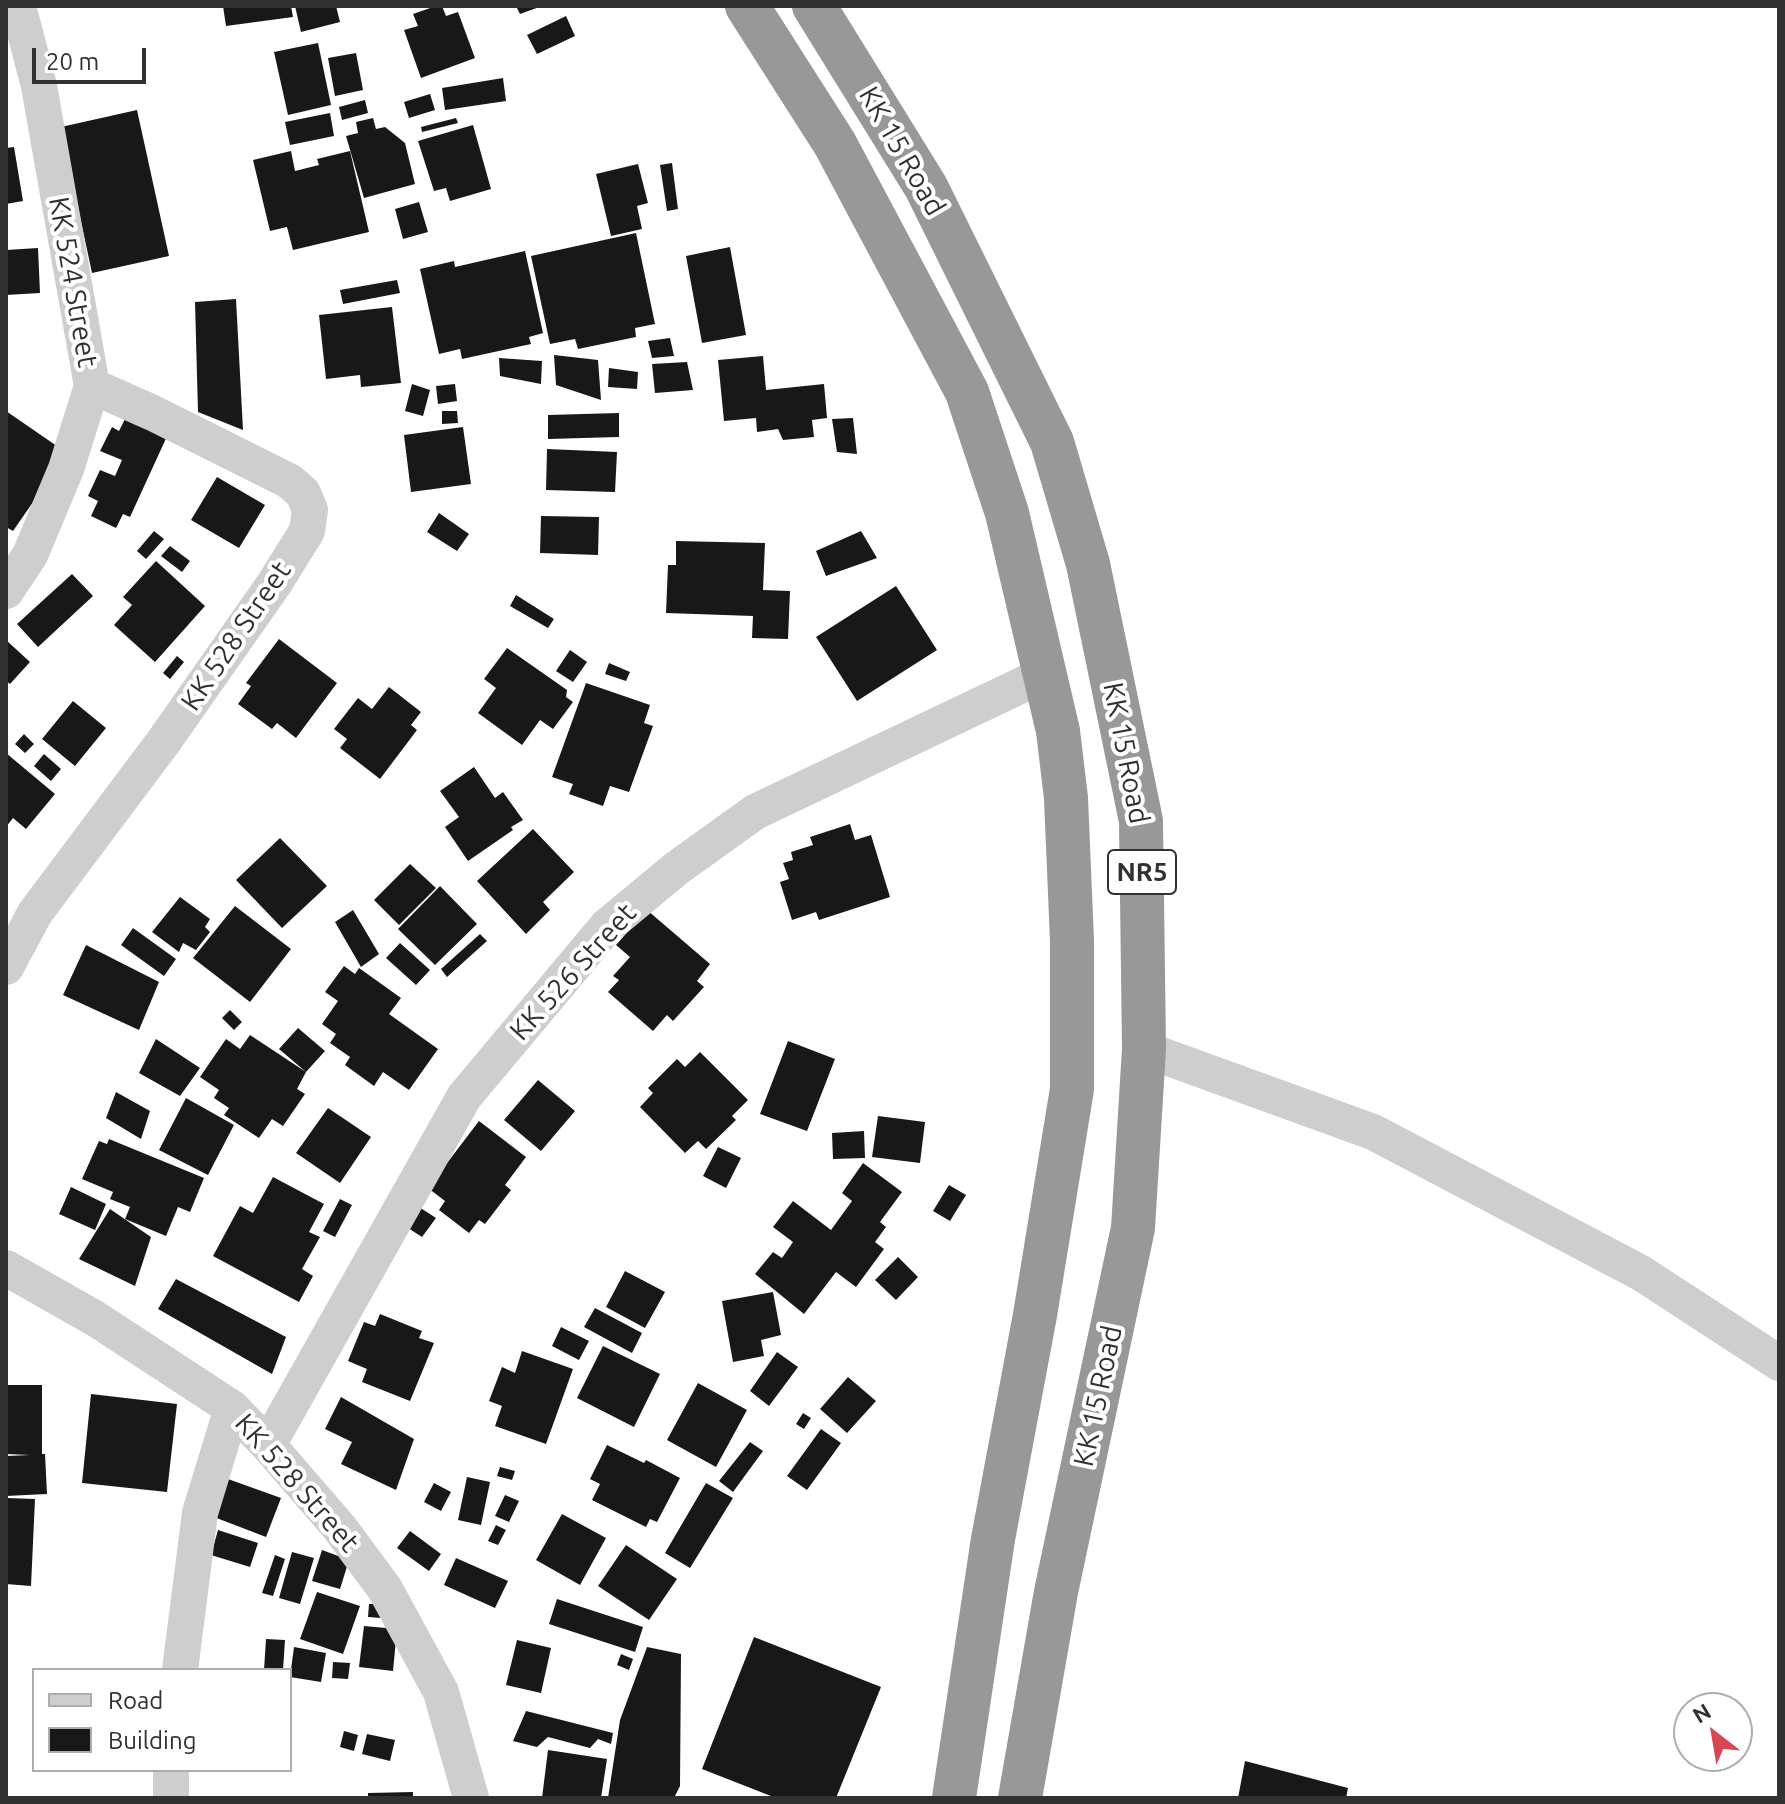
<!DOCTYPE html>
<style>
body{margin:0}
#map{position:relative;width:1785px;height:1804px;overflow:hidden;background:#fff;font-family:Ubuntu,sans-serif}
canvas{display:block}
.frame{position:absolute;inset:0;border:8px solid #313131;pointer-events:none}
.legend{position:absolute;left:32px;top:1668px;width:260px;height:104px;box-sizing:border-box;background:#fff;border:2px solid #adadad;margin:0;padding:10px 14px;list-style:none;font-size:24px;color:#313131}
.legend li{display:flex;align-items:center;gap:16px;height:40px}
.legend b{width:40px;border:2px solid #adadad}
.north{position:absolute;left:1673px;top:1692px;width:80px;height:80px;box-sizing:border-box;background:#fff;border:2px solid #adadad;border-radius:50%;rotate:329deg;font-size:22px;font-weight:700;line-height:32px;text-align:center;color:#313131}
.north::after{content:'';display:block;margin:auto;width:28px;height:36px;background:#d54755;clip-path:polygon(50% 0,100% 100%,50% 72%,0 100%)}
.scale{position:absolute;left:32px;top:48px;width:114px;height:36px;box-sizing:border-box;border:4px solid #313131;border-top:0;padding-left:10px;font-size:24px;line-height:28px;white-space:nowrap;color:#313131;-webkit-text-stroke:6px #fff;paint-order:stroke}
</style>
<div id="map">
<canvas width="1785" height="1804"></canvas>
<div class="frame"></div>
<ul class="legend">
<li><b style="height:10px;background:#cecece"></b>Road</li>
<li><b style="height:22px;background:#181818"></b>Building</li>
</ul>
<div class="north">N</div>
<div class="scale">20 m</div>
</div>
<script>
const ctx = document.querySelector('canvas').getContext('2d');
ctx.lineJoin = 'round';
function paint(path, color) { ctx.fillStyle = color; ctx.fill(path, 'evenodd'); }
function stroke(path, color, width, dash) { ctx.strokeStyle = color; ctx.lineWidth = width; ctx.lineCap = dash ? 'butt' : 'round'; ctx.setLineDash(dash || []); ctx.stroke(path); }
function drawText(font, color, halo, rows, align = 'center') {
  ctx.font = font + ' Ubuntu,sans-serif'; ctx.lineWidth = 8; ctx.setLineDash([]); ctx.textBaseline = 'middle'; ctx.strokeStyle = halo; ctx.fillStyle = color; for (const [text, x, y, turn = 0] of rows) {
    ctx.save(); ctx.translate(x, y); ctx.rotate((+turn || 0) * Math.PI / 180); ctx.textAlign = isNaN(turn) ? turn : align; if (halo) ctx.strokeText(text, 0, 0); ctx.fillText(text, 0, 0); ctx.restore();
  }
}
paint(new Path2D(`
 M223,6H291L293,17L226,26Z
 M295,6H336L340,22L301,32Z
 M436,6H442L446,16L458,12L475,58L421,78L404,30L418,26L413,14Z
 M516,6H542L520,14Z
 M566,16L575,36L537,54L527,35Z
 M318,43L331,105L288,115L274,52Z
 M356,53L363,90L335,96L328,58Z
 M503,78L506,101L445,110L442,88Z
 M430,94L435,110L409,118L404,102Z
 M365,100L368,113L342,120L339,107Z
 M137,110L169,256L92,273L61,127Z
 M330,113L334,136L290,145L285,122Z
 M373,118L376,129L385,127L405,143L415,184L364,198L346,136L358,133L356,122Z
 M456,118L458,123L422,132L421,127Z
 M473,125L491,189L450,201L446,188L434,191L418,141Z
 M14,147L23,201L6,204V148Z
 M291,151L295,171L319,165L317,159L350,151L369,232L293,250L287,227L270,231L253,160Z
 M672,163L678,209L667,211L660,165Z
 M638,164L648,203L637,206L642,229L611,236L596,174Z
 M419,202L428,232L403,239L395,209Z
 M636,233L655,324L635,328L636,337L578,349L575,339L550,344L531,256Z
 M730,247L746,335L702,343L686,256Z
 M38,248L40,293L6,295V250Z
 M525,251L543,333L529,337L531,344L462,359L460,349L439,354L420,269L454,261L455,267Z
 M397,280L400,293L343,304L340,290Z
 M236,299L243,430L198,412L195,302Z
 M392,307L401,383L361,387L360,375L326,379L319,315Z
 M670,338L674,356L652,358L648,341Z
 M554,355L598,360L601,400L556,385Z
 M763,356L766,390L824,384L827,418L812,420L814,437L783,440L778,429L757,432L756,418L724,421L718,360Z
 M499,358L542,361L541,384L500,376Z
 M687,362L693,390L655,393L652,364Z
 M609,368L638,372L637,389L608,387Z
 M412,384L430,390L423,416L405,411Z
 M455,384L457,401L438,404L436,386Z
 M6,411L67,453L13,531L6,527Z
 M442,411H457L458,423L442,424Z
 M128,413L169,432L130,517L123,514L116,528L91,516L98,501L88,496L100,470L115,476L122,460L100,451L112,427L119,431Z
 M619,413V437L548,439V415Z
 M853,418L857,454L837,452L832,419Z
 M463,427L471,484L411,492L404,435Z
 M547,449L617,452L615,492L546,490Z
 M217,477L265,505L239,548L191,520Z
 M439,513L469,534L457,551L427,532Z
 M541,516L599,517L598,555L540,553Z
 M154,531L164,539L146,559L137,551Z
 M861,531L877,558L826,576L816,551Z
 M676,541L765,543L763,590L790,591L788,639L752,638L753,616L666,613L668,565H676Z
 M170,546L190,561L182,572L161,556Z
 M156,561L205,606L155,662L114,625L132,605L123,597Z
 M72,574L93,596L38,647L17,624Z
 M896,586L937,650L857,701L816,637Z
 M516,595L554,619L548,628L510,606Z
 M279,639L337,683L296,738L277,723L272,729L238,704L251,686L246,683Z
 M6,640L30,662L10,684L6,681Z
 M507,648L567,690L566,697L573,702L553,729L540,720L522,745L478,713L496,688L484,679Z
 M570,650L587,662L573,682L556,671Z
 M177,656L184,662L170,679L163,673Z
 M609,663L630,672L626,681L605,674Z
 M586,683L650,705L644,723L653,726L629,792L610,786L603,806L569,794L573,784L552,777Z
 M389,687L421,712L411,725L417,730L380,779L340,748L347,739L334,729L358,698L372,709Z
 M73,701L106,728L75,766L42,739Z
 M24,734L34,744L25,753L15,744Z
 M6,753L55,794L26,829L13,818L6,827Z
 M44,754L61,769L51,781L34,766Z
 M474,767L495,798L503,792L523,820L511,827L513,830L468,861L445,827L459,817L440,791Z
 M850,824L855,840L871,835L890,897L819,920L816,912L792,920L780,882L789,879L783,863L793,860L791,852L813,845L810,837Z
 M533,829L574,872L543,902L550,910L526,934L477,881Z
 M280,838L327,886L282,928L236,880Z
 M410,864L436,888L399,925L374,900Z
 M440,886L477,924L435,965L398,929Z
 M180,897L210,919L205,927L210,932L196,950L183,943L179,952L152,932Z
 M235,906L291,949L250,1002L193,958Z
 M353,910L379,954L361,967L335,922Z
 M647,910L710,964L697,981L704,987L673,1021L667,1015L653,1031L608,992L619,980L613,976L630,957L616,945Z
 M133,928L176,959L164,976L121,945Z
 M480,934L487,941L447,977L441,969Z
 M400,943L430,970L416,985L386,958Z
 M86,945L159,982L139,1030L63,995Z
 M344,966L355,974L359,968L401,998L389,1014L438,1049L409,1090L383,1072L374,1086L345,1065L350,1057L330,1043L336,1034L322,1024L338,1001L325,992Z
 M230,1010L242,1022L234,1030L222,1018Z
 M298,1028L325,1051L306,1072L297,1089L305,1094L283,1126L272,1119L259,1138L224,1115L229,1108L214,1098L219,1090L200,1077L226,1039L240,1049L250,1035L306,1072L279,1049Z
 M156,1039L200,1068L180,1096L139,1073Z
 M788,1041L835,1059L807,1131L760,1114Z
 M700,1052L748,1100L732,1116L736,1120L706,1149L698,1141L685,1153L640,1107L653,1093L648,1088L677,1059L685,1067Z
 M538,1080L575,1111L541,1151L504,1120Z
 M116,1092L150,1111L141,1139L106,1118Z
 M186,1098L234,1125L208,1175L159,1150Z
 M328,1108L371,1137L340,1183L296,1153Z
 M878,1116L925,1122L920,1163L872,1157Z
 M479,1121L526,1157L505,1185L511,1190L485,1224L479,1220L469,1233L439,1210L445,1201L428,1188Z
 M864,1131L865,1158L833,1159L832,1133Z
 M109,1139L204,1178L190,1212L178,1207L166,1236L125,1219L130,1207L110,1199L113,1192L82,1179L99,1141L107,1144Z
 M718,1147L741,1158L726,1188L703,1176Z
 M863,1163L902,1192L880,1222L886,1227L875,1242L884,1249L856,1287L836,1272L804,1314L755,1274L773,1252L782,1258L793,1242L773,1227L793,1201L831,1230L852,1201L842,1193Z
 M273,1177L324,1204L309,1232L320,1237L302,1269L313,1276L299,1302L213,1256L240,1206L253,1213Z
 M949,1185L966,1195L950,1221L933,1211Z
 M71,1187L106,1204L95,1230L59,1214Z
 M340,1199L352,1205L335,1237L323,1231Z
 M419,1207L436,1218L422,1237L405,1226Z
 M110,1209L151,1237L135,1286L79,1259Z
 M898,1257L918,1277L896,1300L875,1280Z
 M625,1271L665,1292L645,1328L606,1307Z
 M176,1279L286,1337L272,1374L158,1309Z
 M773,1292L781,1335L761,1340L764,1356L733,1362L722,1301Z
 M595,1308L642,1333L632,1353L584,1327Z
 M380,1314L422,1331L419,1338L434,1343L410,1401L362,1382L367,1369L348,1361L364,1322L375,1326Z
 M561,1327L589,1341L579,1360L552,1346Z
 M603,1346L660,1374L634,1427L577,1398Z
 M522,1351L573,1369L546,1444L495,1426L502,1406L489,1401L502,1367L515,1373Z
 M777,1352L798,1367L769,1406L750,1391Z
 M848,1377L876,1401L847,1433L820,1409Z
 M698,1383L747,1410L716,1467L667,1440Z
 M6,1385H42V1454H45L47,1494L6,1496V1456L30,1455L6,1454Z
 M91,1394L177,1404L167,1492L82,1483Z
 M341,1397L414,1439L396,1490L341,1464L352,1442L325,1429Z
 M803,1413L811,1418L804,1429L796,1424Z
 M821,1429L841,1443L807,1490L787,1476Z
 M750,1442L763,1451L733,1492L719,1481Z
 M607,1445L644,1463L646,1460L680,1478L657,1522L650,1519L646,1527L592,1500L600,1484L590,1479Z
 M500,1467L515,1471L512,1480L497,1476Z
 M467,1477L490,1482L481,1525L458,1520Z
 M228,1479L281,1498L266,1537L214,1517Z
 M434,1483L451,1492L441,1511L424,1502Z
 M706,1483L733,1498L690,1568L665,1553Z
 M505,1495L519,1501L509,1522L495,1516Z
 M6,1498L35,1499L31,1586L6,1584Z
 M562,1514L606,1538L580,1585L536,1560Z
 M496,1525L506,1530L498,1545L488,1541Z
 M218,1530L258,1543L250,1567L211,1555Z
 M410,1531L441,1554L429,1571L397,1548Z
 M626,1545L677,1579L649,1620L598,1586Z
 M322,1550L349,1560L340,1589L312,1581Z
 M292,1552L314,1558L300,1604L279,1598Z
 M275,1555L285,1559L273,1596L262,1593Z
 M456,1558L508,1581L495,1608L444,1585Z
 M317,1592L360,1606L343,1654L300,1639Z
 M557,1599L643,1627L635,1652L549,1624Z
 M369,1604H382L381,1618L368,1617Z
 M364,1626L397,1629L393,1671L359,1667Z
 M754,1637L881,1687L836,1798H776L702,1769Z
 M266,1639L285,1640L283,1670H264Z
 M517,1640L551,1648L541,1693L506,1685Z
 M294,1647L326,1653L321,1682L290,1677Z
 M647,1647L681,1654L680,1786L674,1798H608L620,1720Z
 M621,1654L633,1659L629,1670L617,1665Z
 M333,1662L350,1663L348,1679L332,1678Z
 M526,1711L613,1733L611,1744L598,1739L590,1748L548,1737L537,1747L513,1741Z
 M344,1731L358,1735L354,1751L340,1747Z
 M367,1734L395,1740L390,1761L362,1754Z
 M548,1750L607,1759L601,1798H542Z
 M1245,1761L1348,1788L1346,1798H1238Z
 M413,1792V1798H368V1793Z`), '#181818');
stroke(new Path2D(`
 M6,591L30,555L66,469L92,386L39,86L18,6
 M6,967L35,913L164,741L274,584L307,531L310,510L303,493L289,481L153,413L92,386
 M1144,1049L1373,1132L1641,1273L1779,1363
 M6,1268L96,1319L232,1408L268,1445L339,1527L385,1589L441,1692L471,1798
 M268,1445L464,1097L607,926L677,868L755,812L1045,674
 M180,1670L200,1513L232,1408
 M171,1798V1770`), '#cecece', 36);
stroke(new Path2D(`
 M747,6L835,144L967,392L1007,513L1058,731L1066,798L1072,941V1089L1035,1315L993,1539L954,1798
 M814,6L926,187L1052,442L1088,564L1141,821L1144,1049L1133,1228L1056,1592L1020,1798`), '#989898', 44);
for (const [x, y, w] of [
 [1142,872,68]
]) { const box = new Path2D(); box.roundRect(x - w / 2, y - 22, w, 44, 6); ctx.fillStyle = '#fff'; ctx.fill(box); stroke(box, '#313131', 2); }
drawText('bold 26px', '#313131', null, [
 ["NR5",1142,872]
]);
drawText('28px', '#313131', '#fff', [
 ["KK 15 Road",902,151,60],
 ["KK 524 Street",73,282,80],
 ["KK 528 Street",236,636,-56],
 ["KK 15 Road",1126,753,79],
 ["KK 526 Street",573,972,-48],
 ["KK 15 Road",1098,1396,-78],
 ["KK 528 Street",297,1483,49]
]);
</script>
